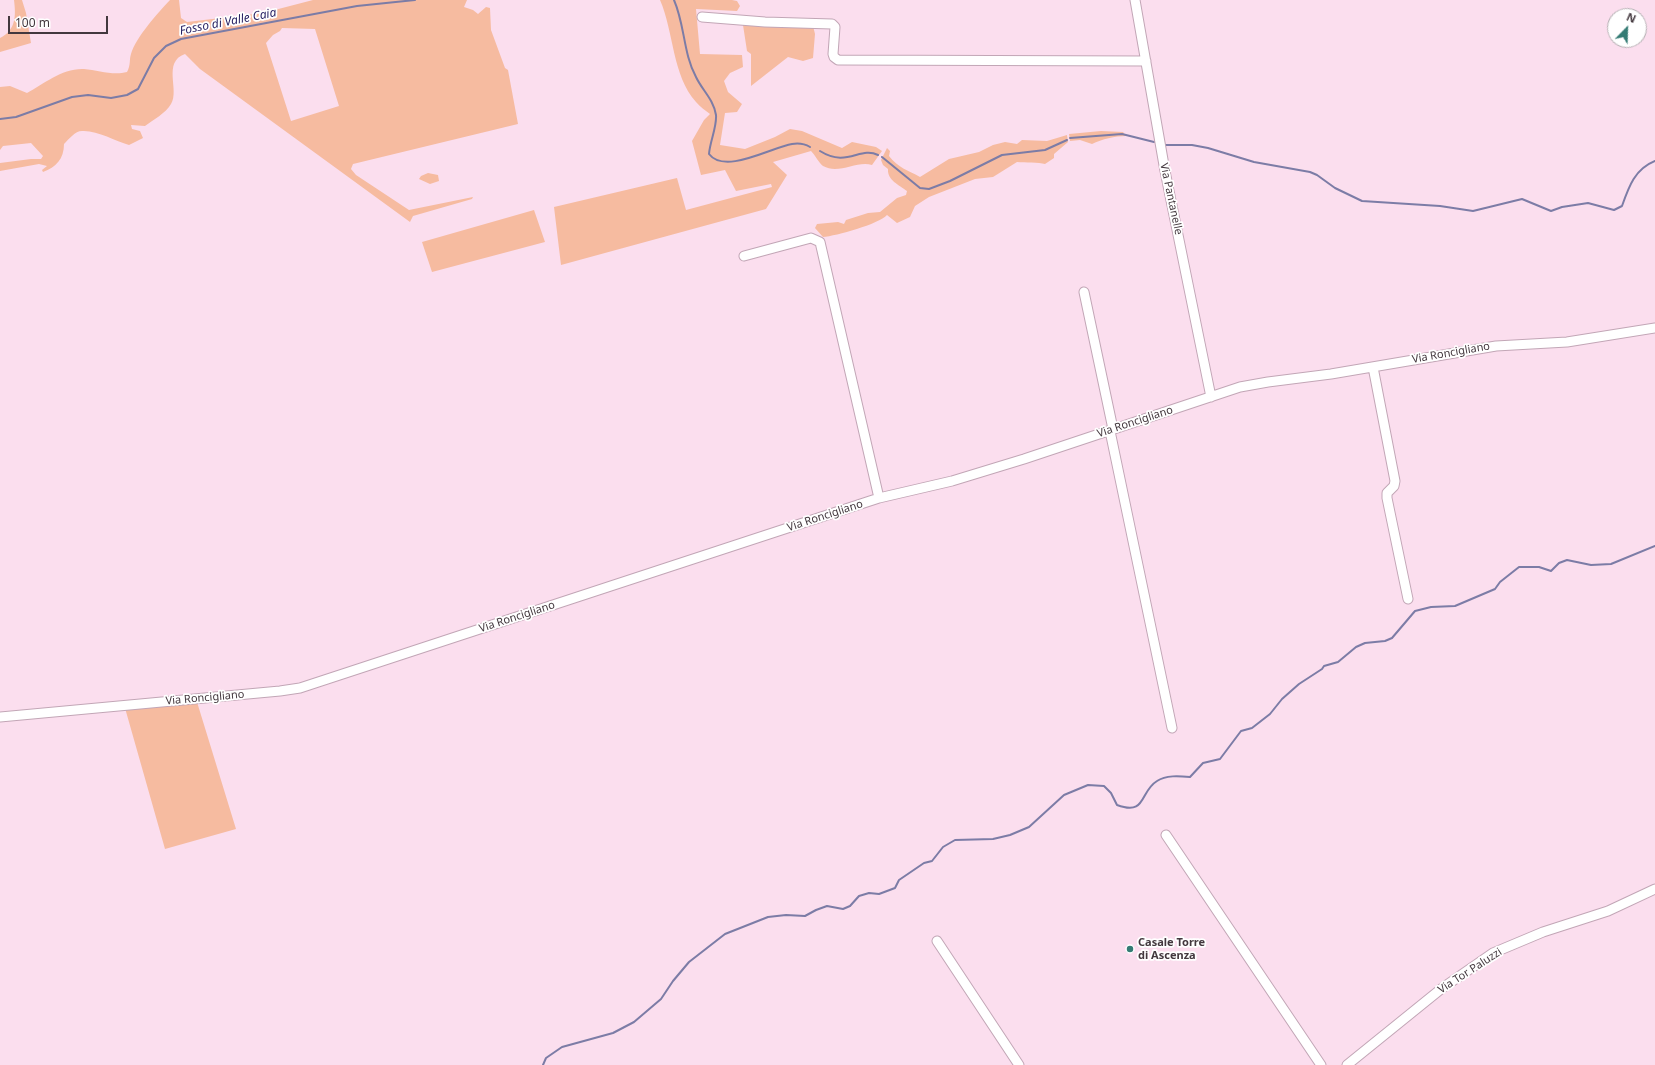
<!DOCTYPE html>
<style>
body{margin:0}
#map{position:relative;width:1655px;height:1065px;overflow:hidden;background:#fbdeee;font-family:"Noto Sans",sans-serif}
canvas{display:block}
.north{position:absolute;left:1607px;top:8px;width:40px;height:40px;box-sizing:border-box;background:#fff;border:1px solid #b4afb2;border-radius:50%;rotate:23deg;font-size:11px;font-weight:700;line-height:16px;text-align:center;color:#43383e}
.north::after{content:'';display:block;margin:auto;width:14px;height:18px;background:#347b74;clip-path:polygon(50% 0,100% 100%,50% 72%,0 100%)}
.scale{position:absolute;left:8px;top:16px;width:100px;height:18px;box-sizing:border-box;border:2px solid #43383e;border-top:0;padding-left:5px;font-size:12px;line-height:14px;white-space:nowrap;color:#43383e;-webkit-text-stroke:3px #fff;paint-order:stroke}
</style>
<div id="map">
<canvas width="1655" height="1065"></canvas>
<div class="north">N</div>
<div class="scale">100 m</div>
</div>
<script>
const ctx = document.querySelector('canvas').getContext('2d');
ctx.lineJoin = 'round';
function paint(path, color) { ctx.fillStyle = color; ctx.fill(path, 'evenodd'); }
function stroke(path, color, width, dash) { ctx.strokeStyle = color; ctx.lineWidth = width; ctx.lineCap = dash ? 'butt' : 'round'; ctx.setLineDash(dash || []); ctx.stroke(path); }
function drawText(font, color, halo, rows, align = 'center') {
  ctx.font = font + ' "Noto Sans",sans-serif'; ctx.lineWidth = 3.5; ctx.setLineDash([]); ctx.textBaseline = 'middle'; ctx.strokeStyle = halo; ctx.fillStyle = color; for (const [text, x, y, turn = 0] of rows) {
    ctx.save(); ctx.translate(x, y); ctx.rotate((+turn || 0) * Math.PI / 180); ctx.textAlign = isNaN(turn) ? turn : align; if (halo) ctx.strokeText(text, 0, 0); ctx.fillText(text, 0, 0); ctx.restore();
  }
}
paint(new Path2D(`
 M14,0H22L26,13L31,43L0,52V38C16,30 16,16 14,0Z
 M170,0H179L181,18L187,22L263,13L313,0H467L464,7L473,10L478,14L486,7L490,8L491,30L505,68L508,70L518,124L353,164L351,169L356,175L409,210L473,197L472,199L413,216L410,222L200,69L185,54C162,62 180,90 171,104C166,113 153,120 145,126L131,125L132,129L140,131L143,138L129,145C115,141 97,130 82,131C75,131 69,139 64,144C64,159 56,167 43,172L42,170L47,166L39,164L0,171V163L31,159H41L43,156L31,143L3,146L0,150V87L10,86L27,93C44,84 62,68 84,69C98,70 113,76 127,72C131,65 129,60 131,54C136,37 158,13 170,0ZM282,28L315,29L339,106L291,121L266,43L273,35L280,31Z
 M660,0H732L737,1L740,6L737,11L696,9L700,54L742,55L743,67L730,73L724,81L728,92L742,104L737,112L725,113L720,145L745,149L775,137L790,129L802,131L842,148L852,142L876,147L882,151L872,165C857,160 839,175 823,166C819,163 815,155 811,151L773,162L787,175L766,209L561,265L554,207L677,178L686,210L772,187L771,184L736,191L725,170L701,175L692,141L704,120L710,114C706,111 700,107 696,102C672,75 674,32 660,0Z
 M743,25L813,26L815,34L813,58L803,61L788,57L751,86V54L747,51Z
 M1101,131L1123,132L1126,136C1115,136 1102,139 1092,144L1080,140L1070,141L1069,134Z
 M1067,135L1068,142L1054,154V158L1045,164C1039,162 1025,163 1017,162L993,177L975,179L929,197L915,206L910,217L897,223L887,215C879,224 836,236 823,237L815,228L817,224L838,222L844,224L846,220L868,213L880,212L897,198L906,195L907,191C899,185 887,180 888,169L883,165L881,160L887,148L890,151L889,156C898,168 908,170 920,177L949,159L979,152L993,145L1005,142L1017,144L1022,140L1047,141Z
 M428,173L438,175L439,181L430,184L419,179L421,176Z
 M534,210L545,242L432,272L422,242Z
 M197,702L236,829L165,849L125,708Z`), '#f6bba0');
stroke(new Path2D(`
 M674,0C685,25 683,53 696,77C702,90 714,100 716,115C717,127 710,141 709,154C725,175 772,147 792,144C798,143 805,144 810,147
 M0,119L16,117L72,97L88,95L111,98L127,95L138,89L154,58L166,46L181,39L357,6L415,0
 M1070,138L1122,134L1154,142
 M1165,145H1192L1208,148L1254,162L1310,172L1317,175L1335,188L1362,201L1440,206L1473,211L1522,199L1551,211L1562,207L1588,203L1614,210L1622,206C1629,186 1635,169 1655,161
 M820,151C847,168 860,146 878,155
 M882,157L920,188L929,189L950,181L1002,155L1045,150L1067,140
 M543,1065L546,1058L562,1047L613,1033L634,1022L661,999L673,981L689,962L725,934L768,917L786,915L805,916L816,910L827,906L843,909L850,906L859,896L869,893L879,894L895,888L899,880L924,863L932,861L943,847L955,840L993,839L1010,835L1029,827L1064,795L1088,785L1104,786L1111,793L1117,805C1147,816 1139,792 1157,781C1166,775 1179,776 1190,777L1203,763L1220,759L1241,731L1252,728L1270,714L1282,699L1299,684L1322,669L1324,666L1338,662L1356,647L1365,643L1385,641L1392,638L1415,611L1431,607L1455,606L1495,589L1500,582L1519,567H1539L1551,571L1559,563L1567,560L1591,565L1611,564L1655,546`), '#7c7ca6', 2);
const minor = new Path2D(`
 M1135,0L1165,171L1211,397
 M702,17L765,22L832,24L835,27L833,54L834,57L838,60L1146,61
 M744,256L811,238L820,242L879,498
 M1084,292L1113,429
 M1373,367L1395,481L1394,486L1387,493V498L1408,599
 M1110,431L1172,728
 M0,717L280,691L300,688L879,498L952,481L1024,459L1240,387L1268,382L1331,374L1496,346L1567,342L1655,328
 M1166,835L1321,1065
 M937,941L1019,1065
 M1347,1065L1441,989L1493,953L1543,932L1608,911L1655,889`);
stroke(minor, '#c2a6b6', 11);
stroke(minor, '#fff', 9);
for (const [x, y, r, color] of [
 [1130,949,4,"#347b74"]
]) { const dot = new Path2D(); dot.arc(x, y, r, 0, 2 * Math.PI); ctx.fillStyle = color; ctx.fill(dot); stroke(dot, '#fff', 1.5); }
drawText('11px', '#43383e', '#fff', [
 ["Via Pantanelle",1171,199,78],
 ["Via Roncigliano",1451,353,-10],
 ["Via Roncigliano",1135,422,-18],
 ["Via Roncigliano",825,516,-18],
 ["Via Roncigliano",517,617,-18],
 ["Via Roncigliano",205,698,-5],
 ["Via Tor Paluzzi",1470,971,-33]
]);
drawText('bold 11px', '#43383e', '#fff', [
 ["Casale Torre",1138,943],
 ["di Ascenza",1138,956]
], 'left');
drawText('italic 12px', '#231d60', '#fff', [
 ["Fosso di Valle Caia",228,22,-11]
]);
</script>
